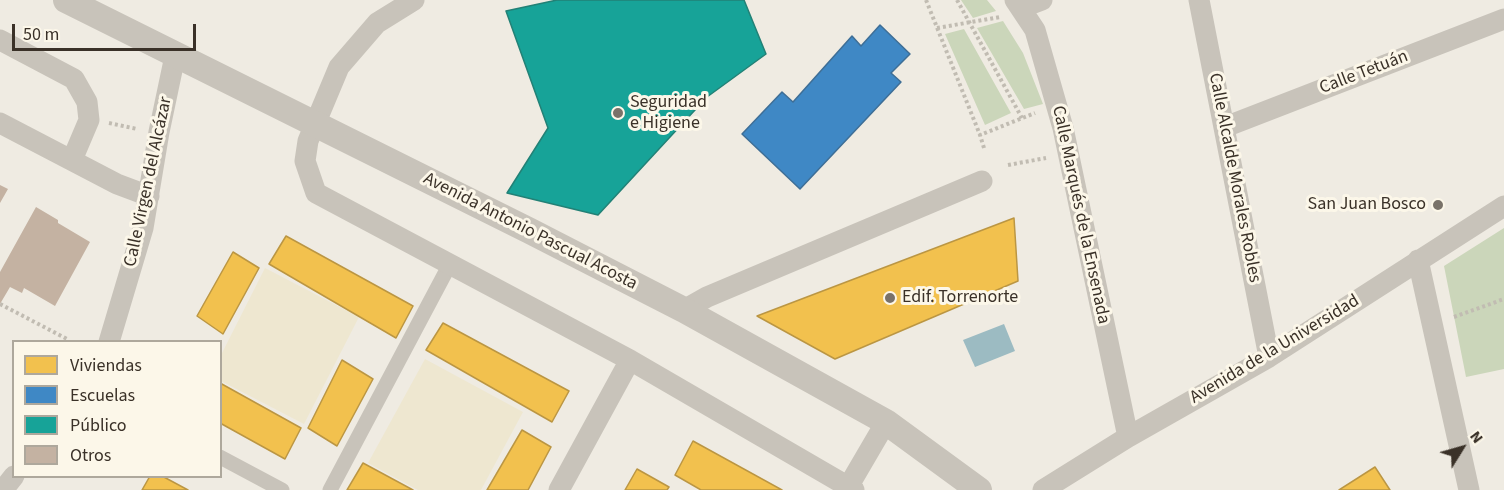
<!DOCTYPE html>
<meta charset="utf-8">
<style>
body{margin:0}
#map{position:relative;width:1504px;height:490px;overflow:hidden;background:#efebe2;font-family:"Source Sans 3",sans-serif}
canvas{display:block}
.legend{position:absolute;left:12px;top:340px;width:210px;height:138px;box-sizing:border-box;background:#fcf7e9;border:2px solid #aea89c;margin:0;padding:8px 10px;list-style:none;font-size:18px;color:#3a3128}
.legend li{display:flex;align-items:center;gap:12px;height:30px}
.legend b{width:30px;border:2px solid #aea89c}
.north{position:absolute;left:1432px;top:418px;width:60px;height:60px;-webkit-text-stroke:4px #fcf7e9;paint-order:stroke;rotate:53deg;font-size:16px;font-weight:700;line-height:24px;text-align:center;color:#3a3128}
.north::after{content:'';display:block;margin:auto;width:21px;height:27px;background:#3a3128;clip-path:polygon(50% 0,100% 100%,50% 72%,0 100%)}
.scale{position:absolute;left:12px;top:24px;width:184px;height:27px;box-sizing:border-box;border:3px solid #3a3128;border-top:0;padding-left:8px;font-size:18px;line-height:21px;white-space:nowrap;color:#3a3128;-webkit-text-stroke:4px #fcf7e9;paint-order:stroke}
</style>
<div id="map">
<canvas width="1504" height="490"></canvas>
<ul class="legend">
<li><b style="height:16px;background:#f2c14e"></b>Viviendas</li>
<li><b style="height:16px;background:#3f88c5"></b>Escuelas</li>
<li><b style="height:16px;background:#17a398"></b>Público</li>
<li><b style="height:16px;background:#c4b2a2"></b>Otros</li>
</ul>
<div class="north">N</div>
<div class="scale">50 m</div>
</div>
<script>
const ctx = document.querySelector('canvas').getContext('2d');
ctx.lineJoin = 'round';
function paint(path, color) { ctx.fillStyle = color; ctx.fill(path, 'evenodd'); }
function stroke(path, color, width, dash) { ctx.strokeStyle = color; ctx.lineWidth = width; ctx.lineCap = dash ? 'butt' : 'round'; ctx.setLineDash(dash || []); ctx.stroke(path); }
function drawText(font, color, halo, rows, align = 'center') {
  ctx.font = font + ' "Source Sans 3",sans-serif'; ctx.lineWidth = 6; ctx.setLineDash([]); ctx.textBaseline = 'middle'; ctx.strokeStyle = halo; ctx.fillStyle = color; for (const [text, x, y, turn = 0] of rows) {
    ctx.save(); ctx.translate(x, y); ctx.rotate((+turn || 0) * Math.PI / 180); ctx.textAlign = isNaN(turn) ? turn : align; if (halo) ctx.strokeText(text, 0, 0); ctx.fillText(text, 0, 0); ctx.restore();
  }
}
paint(new Path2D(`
 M961,0H987L996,11L973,18Z
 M1003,21L1023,53L1043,104L1024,109L977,28Z
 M964,29L1011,113L985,125L945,34Z
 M1504,228V369L1466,377L1444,266Z`), '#cbd6ba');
paint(new Path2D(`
 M265,268L359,317L304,424L221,381V355Z
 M425,359L523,412L481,490H418L368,463Z`), '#eee7d0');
paint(new Path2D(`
 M1004,324L1015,351L975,367L963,340Z`), '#9cbbc2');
const homes = new Path2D(`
 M1014,218L1018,281L835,359L757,316Z
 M286,236L413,306L396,338L269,264Z
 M233,252L259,268L223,334L197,316Z
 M443,323L569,391L552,422L426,350Z
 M342,360L373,379L337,446L308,428Z
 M220,383L301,428L285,459L220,423Z
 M522,430L551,447L528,490H487Z
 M693,441L782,490H701L675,475Z
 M363,463L413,490H347Z
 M1375,467L1390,490H1339Z
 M637,469L669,487L667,490H625Z
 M150,476H162L188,490H142Z`);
paint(homes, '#f2c14e');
stroke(homes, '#bb9643', 1.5);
const schools = new Path2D(`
 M880,25L910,54L891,73L901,82L800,189L742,134L782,92L793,102L852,36L861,46Z`);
paint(schools, '#3f88c5');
stroke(schools, '#3e6e96', 1.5);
const public = new Path2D(`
 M557,0H744L766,54L707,97L598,215L507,193L548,128L506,11Z`);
paint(public, '#17a398');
stroke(public, '#228176', 1.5);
paint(new Path2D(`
 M0,185L8,189L0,203Z
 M36,207L58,220V223L90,242L55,306L24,288L22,293L10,287L0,304V272Z`), '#c4b2a2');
stroke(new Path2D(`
 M926,0L980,135
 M957,0L1022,118
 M937,28L1000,17
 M109,123L137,129
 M984,148L980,135L1035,113
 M1008,165L1046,158
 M0,304L69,340
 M1454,317L1504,299`), '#c1bcb2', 4, [3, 3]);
stroke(new Path2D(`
 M220,457L282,490
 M330,490L450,264`), '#c8c3ba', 15);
stroke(new Path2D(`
 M414,0L377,23L339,67L308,141L305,161L316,193L630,360L854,490
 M1015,0L1035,30L1063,128L1128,437
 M1199,0L1269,357
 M1021,8L1042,0
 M0,40L74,79L87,102L89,120L72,160
 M0,123L117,184L149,196
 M1225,127L1504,19
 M1418,260L1469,490
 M684,310L707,297L982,181
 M109,342L143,228L159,132L175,56
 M848,487L886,422
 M3,490L14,476
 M559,490L630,360
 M1043,490L1128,437L1269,357L1504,206`), '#c8c3ba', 21);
stroke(new Path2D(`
 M66,0L530,231L684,310L886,422L979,490`), '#c8c3ba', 26);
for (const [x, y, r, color] of [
 [618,113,6,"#797269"],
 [1438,205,6,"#797269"],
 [890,298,6,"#797269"]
]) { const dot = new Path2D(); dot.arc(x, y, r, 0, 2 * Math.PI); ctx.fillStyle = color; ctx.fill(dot); stroke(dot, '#fcf7e9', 2); }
drawText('18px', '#3a3128', '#fcf7e9', [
 ["Calle Tetuán",1364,73,-21],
 ["Calle Alcalde Morales Robles",1234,178,79],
 ["Calle Virgen del Alcázar",149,182,-78],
 ["Calle Marqués de la Ensenada",1080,215,78],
 ["Avenida Antonio Pascual Acosta",530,232,27],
 ["Avenida de la Universidad",1275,350,-31]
]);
drawText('18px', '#3a3128', '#fcf7e9', [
 ["Seguridad",630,103],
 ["e Higiene",630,124],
 ["San Juan Bosco",1426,205,"right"],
 ["Edif. Torrenorte",902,298]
], 'left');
</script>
